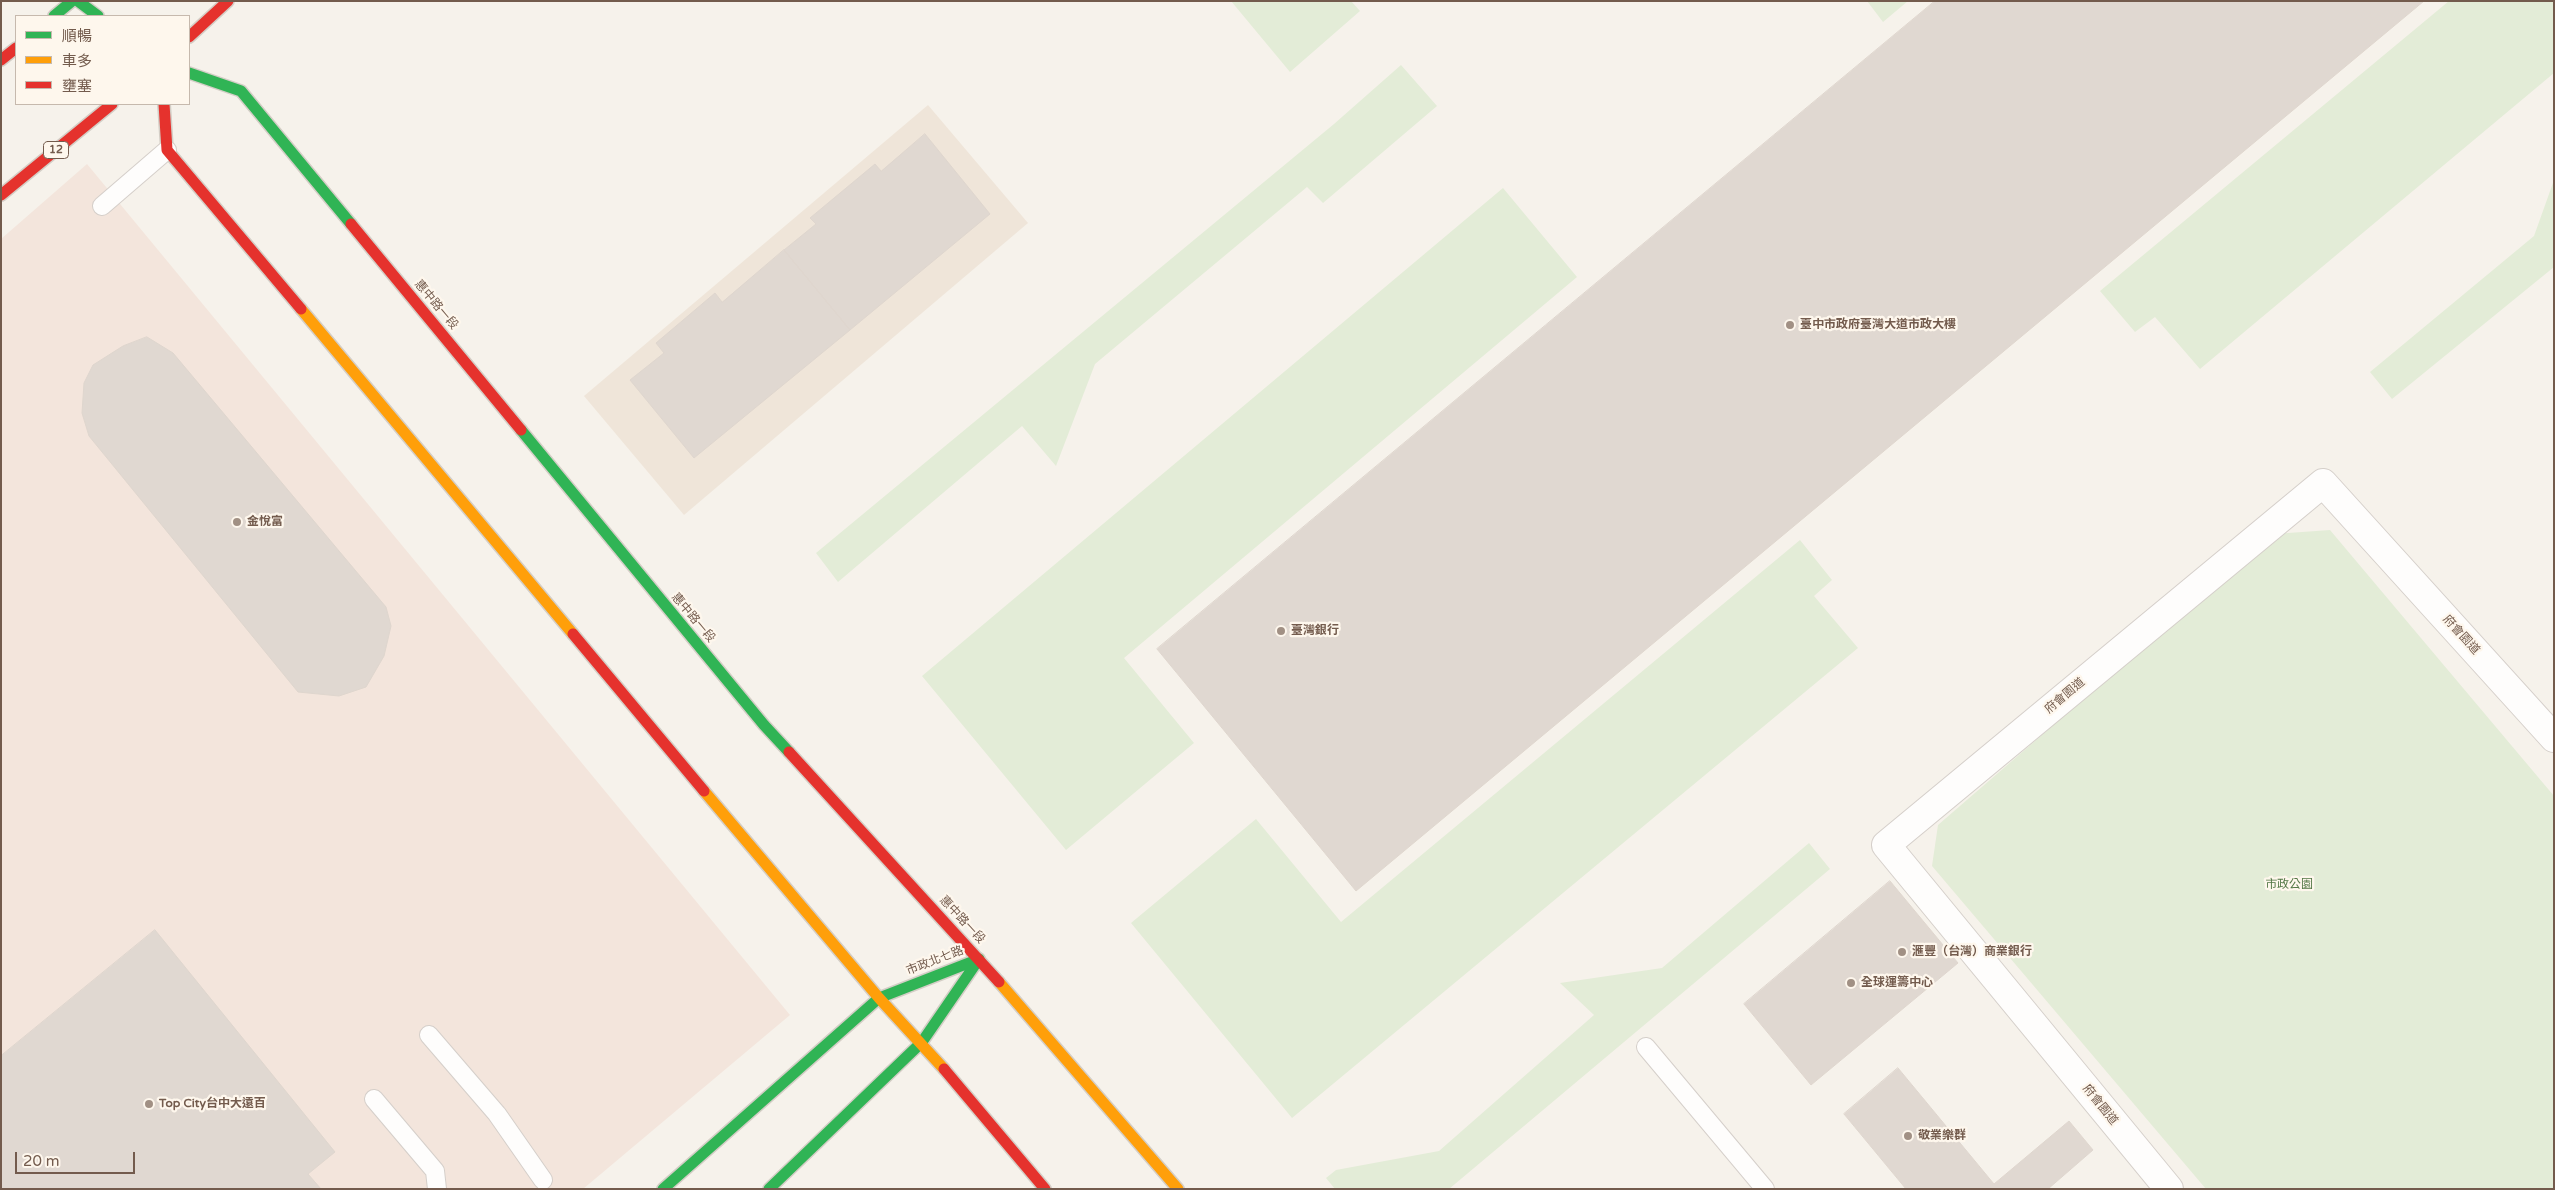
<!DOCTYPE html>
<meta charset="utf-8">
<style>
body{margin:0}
#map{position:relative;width:2555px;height:1190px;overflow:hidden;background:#f6f2eb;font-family:"Varela Round","Noto Sans TC",sans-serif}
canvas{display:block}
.frame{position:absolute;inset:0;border:2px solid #735b4d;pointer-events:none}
.legend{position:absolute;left:15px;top:15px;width:175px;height:90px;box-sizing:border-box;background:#fef7ed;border:1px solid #c6b9ad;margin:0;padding:6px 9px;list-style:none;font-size:15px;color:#735b4d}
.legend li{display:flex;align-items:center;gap:10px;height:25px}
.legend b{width:25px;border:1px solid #c6b9ad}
.scale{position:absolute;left:15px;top:1152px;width:120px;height:22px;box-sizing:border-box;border:2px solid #735b4d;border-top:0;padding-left:6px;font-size:15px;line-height:18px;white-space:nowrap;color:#735b4d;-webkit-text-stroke:4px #fef7ed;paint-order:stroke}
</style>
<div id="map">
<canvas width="2555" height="1190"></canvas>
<div class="frame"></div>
<ul class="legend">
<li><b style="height:6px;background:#30b455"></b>順暢</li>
<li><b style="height:6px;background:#ff9f0a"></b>車多</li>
<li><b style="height:6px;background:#e5322d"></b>壅塞</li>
</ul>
<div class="scale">20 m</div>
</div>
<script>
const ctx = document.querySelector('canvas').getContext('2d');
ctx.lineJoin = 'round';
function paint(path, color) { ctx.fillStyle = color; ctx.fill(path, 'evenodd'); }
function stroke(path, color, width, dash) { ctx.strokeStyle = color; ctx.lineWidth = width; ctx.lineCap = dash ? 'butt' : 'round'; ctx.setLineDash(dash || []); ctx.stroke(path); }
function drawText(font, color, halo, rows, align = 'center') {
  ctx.font = font + ' "Varela Round","Noto Sans TC",sans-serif'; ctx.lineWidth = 4.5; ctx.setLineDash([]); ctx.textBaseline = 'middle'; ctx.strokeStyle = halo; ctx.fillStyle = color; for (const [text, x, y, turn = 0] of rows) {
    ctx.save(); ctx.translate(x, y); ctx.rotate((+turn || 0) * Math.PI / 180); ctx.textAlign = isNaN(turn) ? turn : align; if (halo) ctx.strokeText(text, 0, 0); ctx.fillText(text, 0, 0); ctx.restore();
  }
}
paint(new Path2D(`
 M928,105L1028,223L684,515L584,396Z`), '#efe5d9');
paint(new Path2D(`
 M87,164L790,1015L583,1189H1V239Z`), '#f3e5dc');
paint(new Path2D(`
 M1231,1H1351L1360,11L1290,72Z
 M1867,1H1908L1883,22Z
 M2449,1H2554V73L2200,369L2155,317L2135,332L2100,291Z
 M1401,65L1437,106L1323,203L1307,187L1095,364L1056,466L1022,426L838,582L816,553L1334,124Z
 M2554,180V267L2392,399L2370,372L2534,236Z
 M1503,188L1577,277L1124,658L1194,743L1066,850L922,676Z
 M2330,530L2554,796V1189H2206L1932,866L1938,825L2274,534Z
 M1800,540L1832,580L1814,596L1858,648L1292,1118L1131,923L1256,819L1341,922Z
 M1809,843L1830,869L1449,1189H1335L1326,1178L1336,1170L1439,1151L1594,1015L1560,983L1662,968Z`), '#e3ecd7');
const building = new Path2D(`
 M1935,1H2424L1356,891L1157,649Z
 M925,134L990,214L850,330L784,250L816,224L810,218L875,164L881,171Z
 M784,250L850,330L694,458L630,380L664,353L656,343L715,293L722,302Z
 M147,337L173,353L386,607L391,626L384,656L366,687L339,696L298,692L89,436L82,413L84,383L93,365L123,346Z
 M1890,881L1958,963L1811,1085L1744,1004Z
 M155,930L335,1152L308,1174L321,1189H1V1056Z
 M1898,1068L1994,1184L2069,1121L2093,1150L2048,1189H1906L1844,1114Z`);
paint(building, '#e0d8d1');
stroke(building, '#dfd6ce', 1);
const lane = new Path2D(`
 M102,206L167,150
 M429,1035L497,1114L543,1180
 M1646,1047L1765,1189
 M374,1099L435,1171L437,1189`);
const street = new Path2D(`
 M2169,1189L1886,845L2323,483L2554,738`);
const fast = new Path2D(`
 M78,1L98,16
 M54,16L72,1
 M189,73L241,91L351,224
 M521,430L764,725L789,752
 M663,1189L879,998L979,959
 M769,1189L922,1042L979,959`);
const slow = new Path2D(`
 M301,309L573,634
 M704,791L879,998L944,1069
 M999,982L1178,1189`);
const jam = new Path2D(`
 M189,37L228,1
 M1,60L16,48
 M164,104L167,150L301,309
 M1,195L112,104
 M351,224L521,430
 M573,634L704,791
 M789,752L999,982
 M944,1069L1045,1189`);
stroke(lane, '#d5cfca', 20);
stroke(street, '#d5cfca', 30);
stroke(fast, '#d4cec6', 14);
stroke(slow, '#d4cec6', 14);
stroke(jam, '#d4cec6', 14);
stroke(lane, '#fefdfc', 18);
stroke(street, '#fefdfc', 28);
stroke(fast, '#30b455', 11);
stroke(slow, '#ff9f0a', 11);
stroke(jam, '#e5322d', 11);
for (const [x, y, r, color] of [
 [1790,325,5,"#a19084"],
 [237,522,5,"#a19084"],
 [1281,631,5,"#a19084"],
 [1902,952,5,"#a19084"],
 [1851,983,5,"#a19084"],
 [149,1104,5,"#a19084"],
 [1908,1136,5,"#a19084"]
]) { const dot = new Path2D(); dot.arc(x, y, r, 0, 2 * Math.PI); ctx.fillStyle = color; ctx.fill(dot); stroke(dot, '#fef7ed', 2); }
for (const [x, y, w] of [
 [56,150,25]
]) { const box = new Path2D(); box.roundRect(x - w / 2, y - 8.5, w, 17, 4); ctx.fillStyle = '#fef7ed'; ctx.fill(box); stroke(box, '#735b4d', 1); }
drawText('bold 11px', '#735b4d', null, [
 ["12",56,150]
]);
drawText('12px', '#735b4d', '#fef7ed', [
 ["惠中路一段",436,305,50],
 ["惠中路一段",693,618,50],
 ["府會園道",2461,635,48],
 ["府會園道",2065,696,-40],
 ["惠中路一段",962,920,47],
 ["市政北七路",935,961,-21],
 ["府會園道",2100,1105,51]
]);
drawText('bold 12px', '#735b4d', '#fef7ed', [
 ["臺中市政府臺灣大道市政大樓",1800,325],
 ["金悅富",247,522],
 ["臺灣銀行",1291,631],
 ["滙豐（台灣）商業銀行",1912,952],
 ["全球運籌中心",1861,983],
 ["Top City台中大遠百",159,1104],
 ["敬業樂群",1918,1136]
], 'left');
drawText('12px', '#547846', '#fef7ed', [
 ["市政公園",2289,885]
]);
</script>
